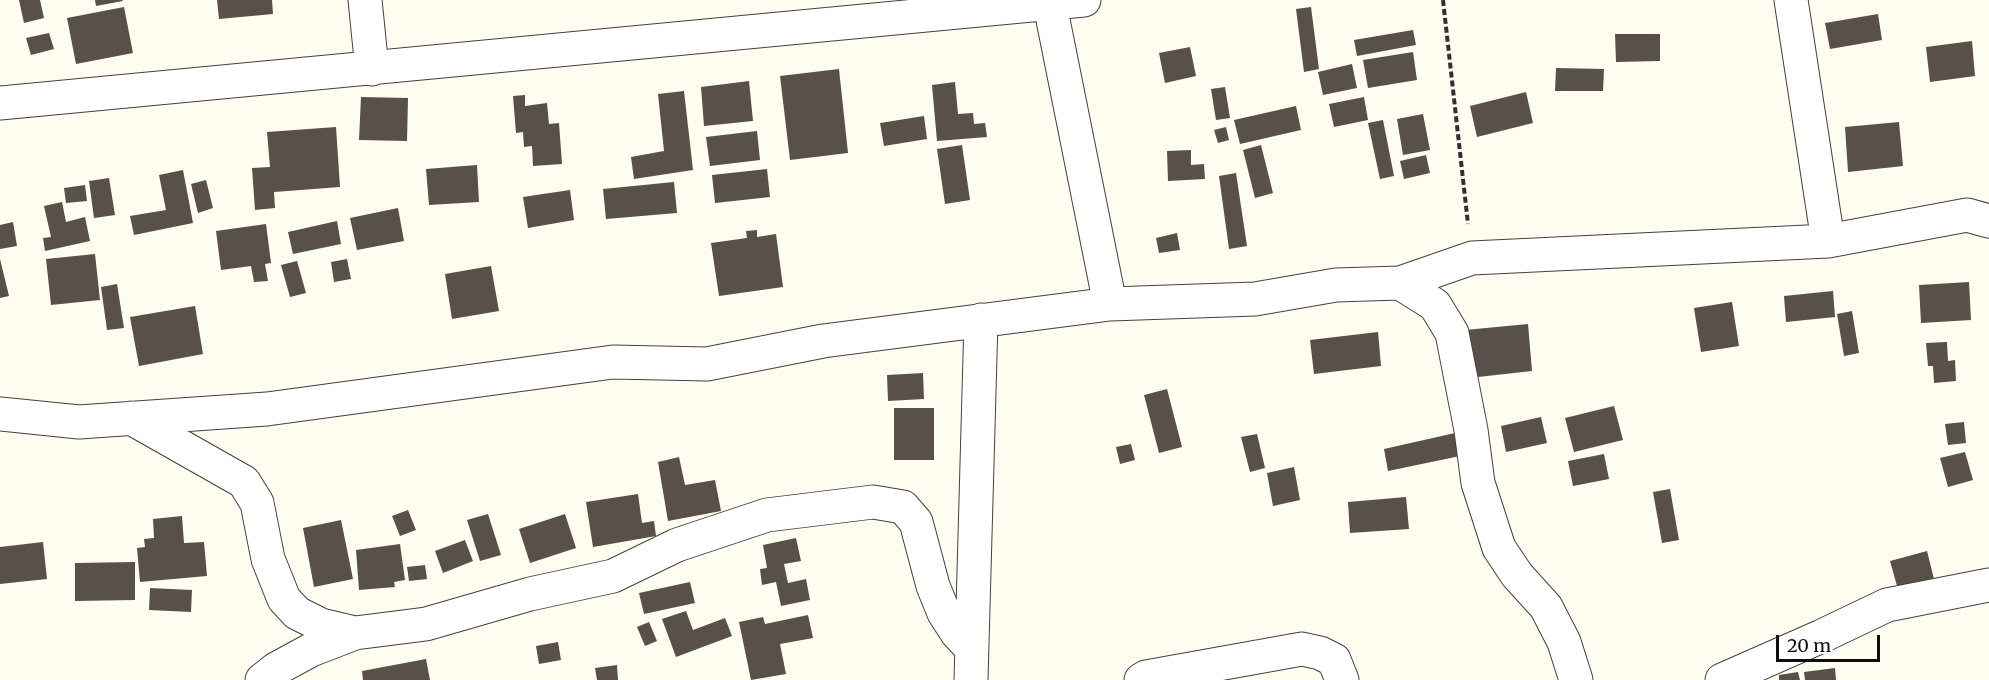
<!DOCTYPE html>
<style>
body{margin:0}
#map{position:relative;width:1989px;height:680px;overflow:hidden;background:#fffdef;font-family:Merriweather,serif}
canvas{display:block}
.scale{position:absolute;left:1776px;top:635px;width:104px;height:27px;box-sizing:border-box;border:3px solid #0e0e0e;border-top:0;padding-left:8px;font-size:18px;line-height:21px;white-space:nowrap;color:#0e0e0e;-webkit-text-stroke:4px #fff;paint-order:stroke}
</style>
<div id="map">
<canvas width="1989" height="680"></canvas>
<div class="scale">20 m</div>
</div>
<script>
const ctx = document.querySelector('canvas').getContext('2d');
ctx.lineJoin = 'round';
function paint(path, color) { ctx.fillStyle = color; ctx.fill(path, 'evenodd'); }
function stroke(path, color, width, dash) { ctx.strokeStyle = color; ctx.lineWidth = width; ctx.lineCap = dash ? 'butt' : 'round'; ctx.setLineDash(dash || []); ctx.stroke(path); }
paint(new Path2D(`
 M19,0H40L44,18L24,23Z
 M95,0H122L123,1L96,6Z
 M217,0H272L273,14L219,19Z
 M124,7L133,53L76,64L67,18Z
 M1311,7L1319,69L1304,72L1296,9Z
 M1878,14L1882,40L1830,49L1825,23Z
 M1413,30L1416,45L1357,56L1354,40Z
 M49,33L54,49L31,55L26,38Z
 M1615,34H1660V61L1616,62Z
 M1972,41L1975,76L1930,82L1926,47Z
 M1190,47L1196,76L1165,83L1159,53Z
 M1413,52L1417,80L1368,88L1363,60Z
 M1352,64L1357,88L1323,95L1318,72Z
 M1556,68L1604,69L1603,91H1555Z
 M839,69L848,153L790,160L780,76Z
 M749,81L753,121L704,126L701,87Z
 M955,82L958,114L973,113L974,124L985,123L987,137L937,141L932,85Z
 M1225,87L1230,118L1216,120L1211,89Z
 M684,91L693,170L634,179L631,157L664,151L658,94Z
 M1526,92L1533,123L1477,137L1470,106Z
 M525,95V106L547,103L549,124L559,123L562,164L533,166L532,146L524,147L523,132L516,133L513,96Z
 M361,97L408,98L407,141L359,140Z
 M1364,97L1368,120L1334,127L1329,104Z
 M1296,106L1301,130L1240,144L1234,120Z
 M1423,114L1430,150L1403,155L1397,119Z
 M924,116L927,139L884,146L880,123Z
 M1383,120L1394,176L1380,179L1368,123Z
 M1899,122L1903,166L1848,172L1845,127Z
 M336,127L340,187L274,192L275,208L255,210L252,168L270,167L267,132Z
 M1226,127L1229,140L1218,143L1214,130Z
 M757,131L760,160L710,166L706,137Z
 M962,145L970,200L945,204L937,149Z
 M1261,145L1273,193L1255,198L1243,150Z
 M1191,150V165L1204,164L1205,179L1168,181L1167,151Z
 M1426,155L1430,173L1404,179L1400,161Z
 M477,165L479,202L429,205L426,169Z
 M767,169L770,197L715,203L712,175Z
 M183,170L193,223L134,235L130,216L166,210L159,175Z
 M1236,173L1247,246L1229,249L1219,176Z
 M109,178L115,215L94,218L89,181Z
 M206,180L213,208L198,213L191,184Z
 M674,182L677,213L606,219L603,189Z
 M85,185L87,201L66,203L64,188Z
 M570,190L574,220L528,228L523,197Z
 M62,202L66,222L85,217L90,241L45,251L43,238L51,237L44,206Z
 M398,208L404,241L357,250L350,218Z
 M337,221L341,244L293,254L288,232Z
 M13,222L17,246L0,249V225Z
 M266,224L271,263L265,264L268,281L254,282L251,266L221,270L216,231Z
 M757,230V237L776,234L783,287L719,296L711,243L747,238L746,231Z
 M1177,233L1180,250L1159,253L1156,238Z
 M95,254L100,300L51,305L46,259Z
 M0,259L9,296L0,298Z
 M347,259L351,279L334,282L331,262Z
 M297,261L306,293L290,297L281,265Z
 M491,266L499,311L452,319L445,274Z
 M1969,282L1971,320L1921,323L1919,285Z
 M117,284L124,328L107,330L101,287Z
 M1833,291L1835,317L1786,322L1784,296Z
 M1732,302L1739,346L1701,352L1694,308Z
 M195,306L203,354L139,366L130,317Z
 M1852,311L1859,353L1844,356L1837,314Z
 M1528,324L1532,371L1469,378L1465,330Z
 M1378,332L1381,366L1314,374L1310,340Z
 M1947,342L1948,361L1955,360L1956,381L1934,383L1933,366H1928L1926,343Z
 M923,373L924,399L888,401L887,375Z
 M1167,389L1182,447L1159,453L1144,395Z
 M1614,406L1623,440L1574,452L1565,418Z
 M894,408H934V460H894Z
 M1541,417L1547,443L1506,452L1501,426Z
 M1964,422L1966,443L1948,445L1945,424Z
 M1455,433L1460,456L1388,471L1384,449Z
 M1257,434L1265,468L1250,472L1241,437Z
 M1131,444L1135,460L1120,464L1116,447Z
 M1965,452L1973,480L1948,487L1940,458Z
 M1604,454L1609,479L1573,486L1568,461Z
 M679,457L685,485L715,480L721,511L668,521L658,462Z
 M1294,467L1300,500L1273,506L1267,473Z
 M1670,489L1679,540L1662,543L1653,492Z
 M638,494L642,523L654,521L656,536L593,547L586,502Z
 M1406,497L1409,529L1350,533L1348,502Z
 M408,510L416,530L400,536L392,516Z
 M488,514L501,555L480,561L467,520Z
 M565,514L576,548L530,563L519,529Z
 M182,516L184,543L204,542L207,576L140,582L137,548L145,547L144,539L154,538L153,519Z
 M341,520L353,579L314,587L303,528Z
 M796,538L801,561L784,564L788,583L806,579L810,600L781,606L776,582L762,585L760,569L767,568L763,545Z
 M465,540L473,561L443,573L435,551Z
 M43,542L47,579L0,584V547Z
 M400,544L405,580L394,582L395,587L359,590L356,550Z
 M1927,551L1935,583L1899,593L1890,561Z
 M135,562V600L75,601V563Z
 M425,565L427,579L409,581L407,567Z
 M690,582L695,603L644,614L639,593Z
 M150,588L192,590L191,612L149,610Z
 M686,611L693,630L725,618L732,636L676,657L662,619Z
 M808,615L813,638L780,644L786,674L751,680L739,622L763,617L765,624Z
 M649,622L657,641L645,646L637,627Z
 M558,642L561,660L539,664L536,646Z
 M426,659L430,680H363L362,671Z
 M617,665L618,680H597L595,668Z
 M1835,668L1836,680H1805L1804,672Z
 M1798,672L1800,680H1779V675Z`), '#585049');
const minor = new Path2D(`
 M365,0L372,69
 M1049,0L1110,304
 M1791,0L1828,241
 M0,103L1084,0
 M1400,283L1435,305L1452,333L1471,430L1478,483L1499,548L1517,575L1546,607L1564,642L1576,680
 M0,414L79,422L267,409L613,362L707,364L823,341L1110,304L1255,299L1336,285L1400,283L1472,258L1828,241L1967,215L1989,221
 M131,418L244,482L257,503L268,559L284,599L297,613L321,625L355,633
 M262,680L276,669L311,650L355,633L426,624L530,594L613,576L677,545L767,515L873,502L903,507L916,522L933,586L944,613L957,633L971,648
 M971,680L981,320
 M1141,680L1146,677L1302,649L1320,653L1334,660L1342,680
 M1722,680L1822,636L1887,605L1989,585`);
stroke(minor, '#414141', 35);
stroke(new Path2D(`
 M1443,0L1468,224`), '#303030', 4, [6, 3]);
stroke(minor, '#fff', 33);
</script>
